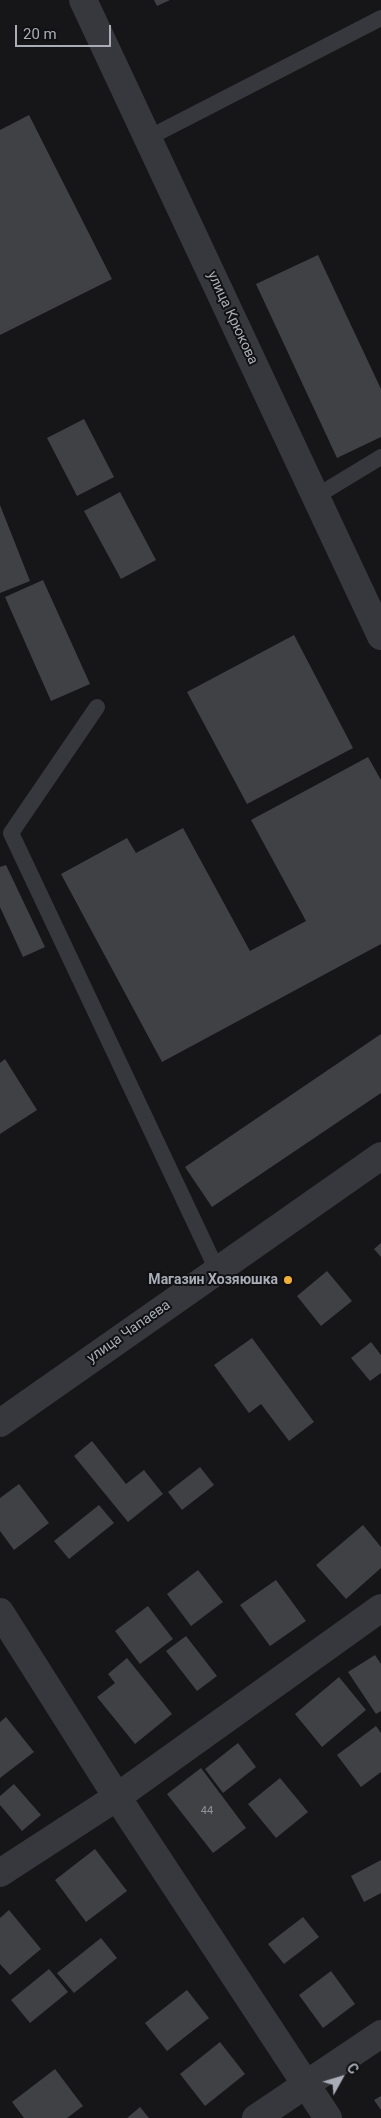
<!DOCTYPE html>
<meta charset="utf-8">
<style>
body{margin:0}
#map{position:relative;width:381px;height:2118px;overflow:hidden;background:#161618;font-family:Roboto,sans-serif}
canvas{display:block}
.north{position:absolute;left:316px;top:2053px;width:50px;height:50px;-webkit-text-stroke:4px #111113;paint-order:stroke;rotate:51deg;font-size:14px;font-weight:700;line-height:20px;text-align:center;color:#a8adb8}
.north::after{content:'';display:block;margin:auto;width:18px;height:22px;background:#a8adb8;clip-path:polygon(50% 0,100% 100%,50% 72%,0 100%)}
.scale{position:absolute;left:15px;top:25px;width:96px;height:22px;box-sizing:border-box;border:2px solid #a8adb8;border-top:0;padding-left:6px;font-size:15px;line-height:18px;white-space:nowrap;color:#a8adb8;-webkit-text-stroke:4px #111113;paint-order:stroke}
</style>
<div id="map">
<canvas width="381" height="2118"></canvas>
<div class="north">С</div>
<div class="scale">20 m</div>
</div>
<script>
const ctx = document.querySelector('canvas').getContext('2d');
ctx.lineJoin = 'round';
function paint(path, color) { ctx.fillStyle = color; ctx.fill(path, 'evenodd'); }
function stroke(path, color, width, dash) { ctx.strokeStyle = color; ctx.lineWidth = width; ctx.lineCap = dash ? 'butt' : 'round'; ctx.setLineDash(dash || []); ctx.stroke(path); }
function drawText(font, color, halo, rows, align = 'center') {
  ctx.font = font + ' Roboto,sans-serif'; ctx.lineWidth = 4; ctx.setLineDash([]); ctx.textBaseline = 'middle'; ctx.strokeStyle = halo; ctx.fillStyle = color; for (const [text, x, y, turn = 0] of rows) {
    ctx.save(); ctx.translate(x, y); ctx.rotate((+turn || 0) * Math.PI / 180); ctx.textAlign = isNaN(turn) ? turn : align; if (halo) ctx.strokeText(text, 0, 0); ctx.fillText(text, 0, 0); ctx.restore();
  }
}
paint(new Path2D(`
 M154,0H170L157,6Z
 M29,115L112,279L0,335V130Z
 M318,255L381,389V437L337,458L256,284Z
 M84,419L114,477L77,496L47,438Z
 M120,492L156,560L121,579L84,511Z
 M0,505L30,581L0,593Z
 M43,580L90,684L51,701L5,597Z
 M294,635L353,748L247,804L187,692Z
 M368,757L381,780V944L162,1062L61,874L127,838L136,853L183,828L250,951L306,921L251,820Z
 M6,865L45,947L23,957L0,907V867Z
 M381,1034V1093L212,1207L185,1167Z
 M5,1059L37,1110L0,1134V1063Z
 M381,1243V1257L374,1249Z
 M327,1271L352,1301L321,1326L297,1296Z
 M252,1338L314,1422L289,1441L261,1404L249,1413L214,1365Z
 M371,1342L381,1355V1373L370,1381L351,1358Z
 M92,1441L126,1484L144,1470L163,1494L128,1522L74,1456Z
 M200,1467L214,1485L182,1510L168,1492Z
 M19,1484L49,1523L14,1550L0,1531V1498Z
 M99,1505L114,1523L69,1559L54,1541Z
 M363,1525L381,1547V1568L346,1599L316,1565Z
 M198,1570L223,1602L191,1626L167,1594Z
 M276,1580L306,1621L270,1646L240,1605Z
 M148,1606L173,1639L140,1664L115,1631Z
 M186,1636L217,1676L197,1691L166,1651Z
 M375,1655L381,1664V1711L376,1714L348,1672Z
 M127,1658L172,1714L135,1744L97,1697L115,1683L108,1674Z
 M339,1677L366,1710L322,1747L295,1714Z
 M6,1717L34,1752L0,1778V1722Z
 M376,1726L381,1733V1772L361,1787L337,1755Z
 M238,1743L256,1767L223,1793L205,1769Z
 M201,1768L246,1828L213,1853L167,1794Z
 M280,1778L308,1812L276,1838L248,1804Z
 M14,1784L41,1815L22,1831L0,1805V1796Z
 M95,1849L127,1891L86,1922L55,1880Z
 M381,1860V1893L364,1902L351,1876Z
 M9,1910L41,1949L10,1975L0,1964V1918Z
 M303,1917L319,1937L284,1964L268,1944Z
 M101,1938L117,1958L74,1993L57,1973Z
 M49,1969L68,1992L30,2023L11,2000Z
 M331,1971L355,2004L323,2028L299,1995Z
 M187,1990L209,2018L167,2051L145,2023Z
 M220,2042L245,2074L205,2106L180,2074Z
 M55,2069L83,2106L67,2118H24L12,2102Z
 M381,2096V2110L374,2100Z
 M140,2107L149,2118H127Z`), '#404145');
stroke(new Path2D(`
 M148,138L381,18
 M315,497L381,457
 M97,707L11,833L217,1270`), '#37383d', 16);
stroke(new Path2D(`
 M83,0L381,636
 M0,1423L381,1156
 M0,1612L117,1797L328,2118
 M0,1873L117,1797L381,1608
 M256,2118L381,2034`), '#37383d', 28);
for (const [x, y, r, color] of [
 [288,1280,5,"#f2b134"]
]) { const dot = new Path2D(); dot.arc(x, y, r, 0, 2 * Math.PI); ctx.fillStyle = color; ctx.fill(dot); stroke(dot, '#111113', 2); }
drawText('11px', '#8e929b', null, [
 ["44",207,1811]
]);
drawText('14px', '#a8adb8', '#111113', [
 ["улица Крюкова",232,318,65],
 ["улица Чапаева",129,1332,-35]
]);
drawText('bold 14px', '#a8adb8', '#111113', [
 ["Магазин Хозяюшка",278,1280]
], 'right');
</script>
